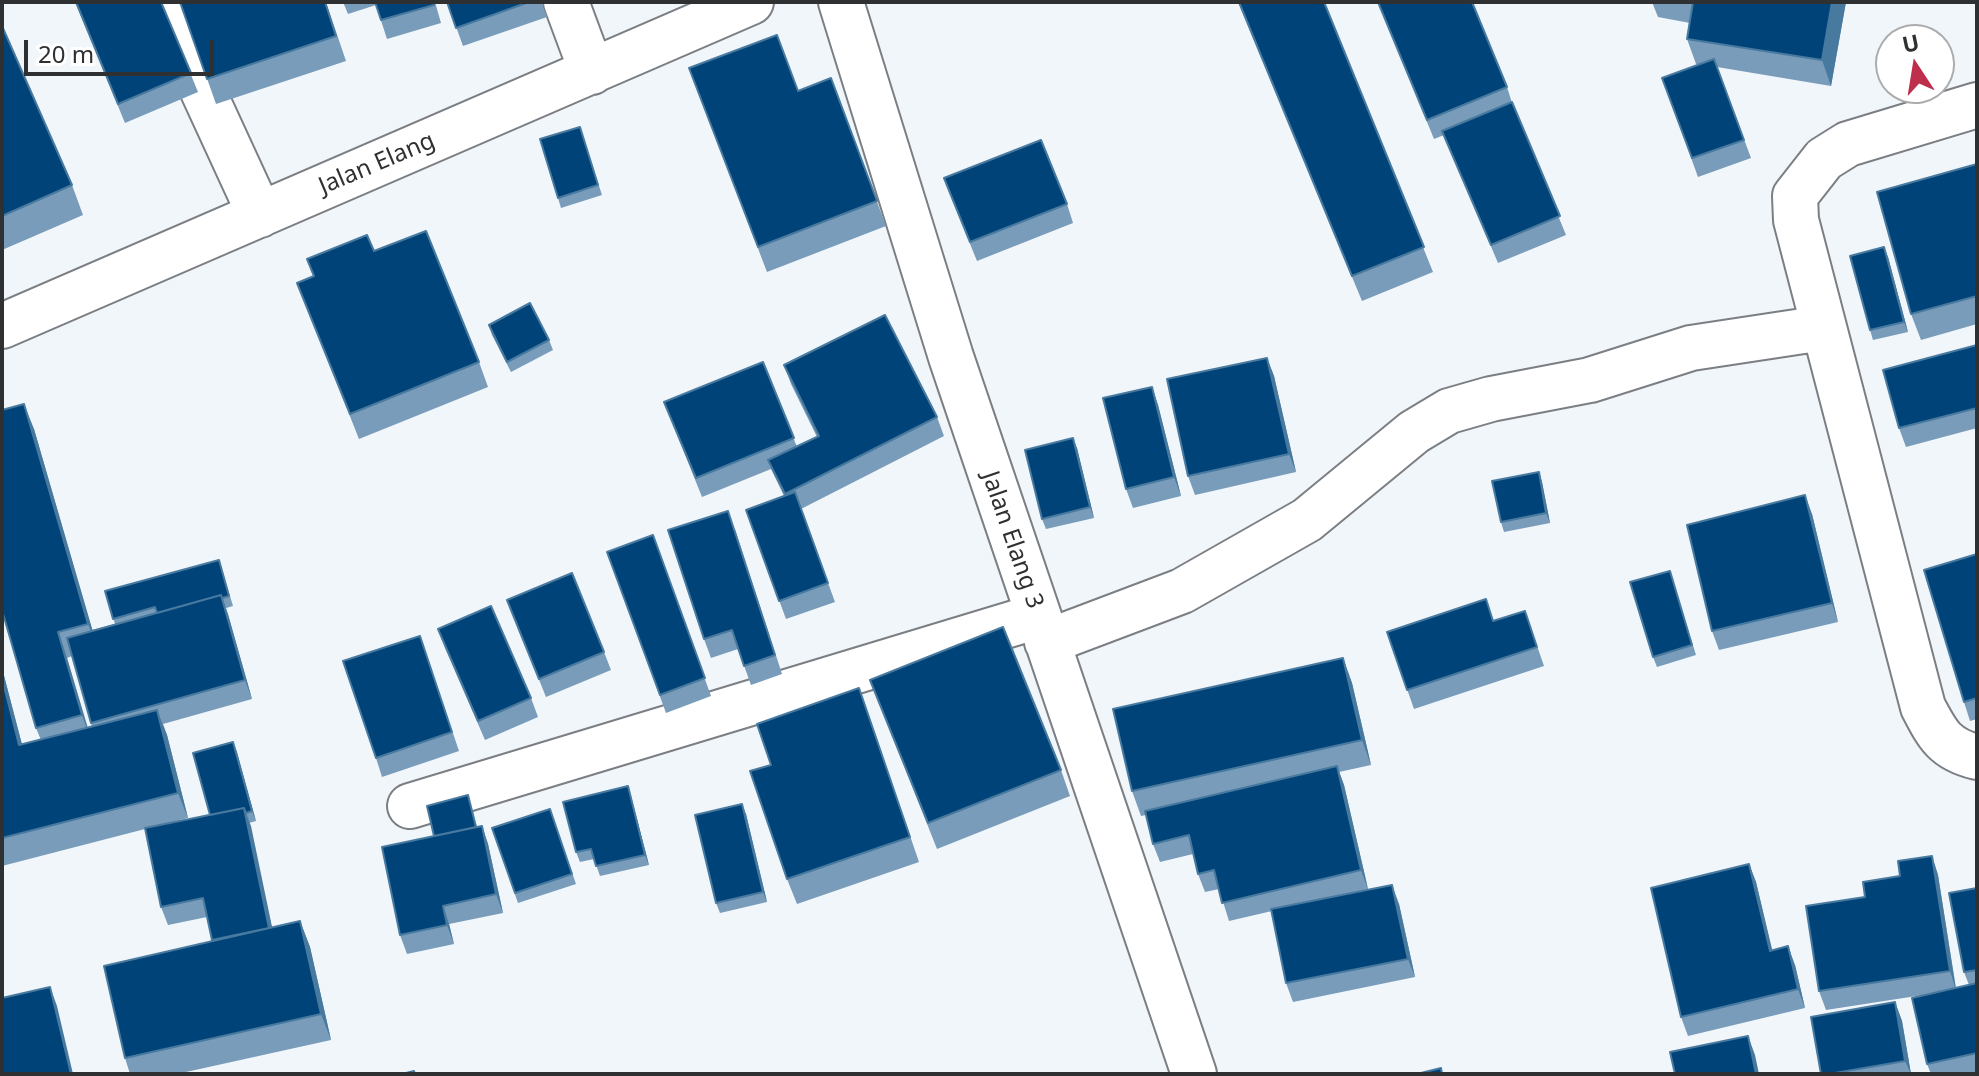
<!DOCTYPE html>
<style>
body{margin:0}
#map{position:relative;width:1979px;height:1076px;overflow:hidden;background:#f1f6fb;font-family:"Noto Sans",sans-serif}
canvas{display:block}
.frame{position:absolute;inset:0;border:4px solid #2e3031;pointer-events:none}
.north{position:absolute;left:1875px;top:24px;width:80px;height:80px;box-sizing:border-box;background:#fff;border:2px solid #abacad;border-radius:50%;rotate:348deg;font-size:22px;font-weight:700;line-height:32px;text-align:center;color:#2e3031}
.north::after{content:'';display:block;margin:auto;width:28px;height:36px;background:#be2e4d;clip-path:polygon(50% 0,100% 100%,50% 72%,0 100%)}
.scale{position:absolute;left:24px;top:40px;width:190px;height:36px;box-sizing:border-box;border:4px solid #2e3031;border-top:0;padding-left:10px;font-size:24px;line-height:28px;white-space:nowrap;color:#2e3031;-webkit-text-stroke:6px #fff;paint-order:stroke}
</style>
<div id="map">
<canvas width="1979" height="1076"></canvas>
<div class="frame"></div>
<div class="north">U</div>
<div class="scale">20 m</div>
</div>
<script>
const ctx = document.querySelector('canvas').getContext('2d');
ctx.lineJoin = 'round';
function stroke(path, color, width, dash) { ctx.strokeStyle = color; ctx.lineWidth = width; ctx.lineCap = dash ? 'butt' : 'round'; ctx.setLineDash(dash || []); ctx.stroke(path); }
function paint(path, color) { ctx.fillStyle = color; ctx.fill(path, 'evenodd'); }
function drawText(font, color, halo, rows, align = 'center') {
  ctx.font = font + ' "Noto Sans",sans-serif'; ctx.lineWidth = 8; ctx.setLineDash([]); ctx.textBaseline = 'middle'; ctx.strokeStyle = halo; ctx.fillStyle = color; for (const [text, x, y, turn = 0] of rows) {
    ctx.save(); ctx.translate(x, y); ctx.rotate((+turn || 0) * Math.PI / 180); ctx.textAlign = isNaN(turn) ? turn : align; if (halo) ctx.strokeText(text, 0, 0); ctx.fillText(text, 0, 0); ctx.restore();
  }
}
const minor = new Path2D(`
 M162,2L260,215
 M566,2L592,72
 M841,2L951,357L1194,1074
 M1977,105L1848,144L1824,159L1795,196L1796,220L1923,707C1938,736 1945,749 1977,757
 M2,326L751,2
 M1047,642L1182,591L1307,520L1414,432L1449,411L1491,399L1590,380L1691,348L1823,328
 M410,806L1038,616`);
stroke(minor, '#7b7f84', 48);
stroke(minor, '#fff', 44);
paint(new Path2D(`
 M75,2H161L198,92L125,123Z
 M180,2H326L346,61L216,104Z
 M343,2H435L441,23L387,39L376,5L348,14Z
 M447,2H541L547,17L463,46Z
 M1238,2H1324L1433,272L1362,301Z
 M1378,2L1507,87L1513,106L1566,235L1498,263L1444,135L1434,139Z
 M1652,2H1846L1831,86L1717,67L1751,158L1698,177L1662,78L1699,64H1696L1687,39L1690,23L1658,17Z
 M2,26L72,185L83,215L2,250Z
 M689,68L798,91L831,78L886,226L767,272Z
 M580,127L602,195L561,208L558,198Z
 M1977,164V324L1921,340L1911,314Z
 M951,197L1067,204L1073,223L977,261Z
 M374,251L479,362L488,387L359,439L297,283L314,276L307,259Z
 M1888,257L1908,332L1873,340L1870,330Z
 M489,325L549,340L553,350L511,372L492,335Z
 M1977,345V428L1906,447L1899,428Z
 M1267,358L1274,376L1296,472L1195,495L1188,476Z
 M763,362L797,447L817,437L791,384L784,365L937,417L944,436L801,509L835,602L786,619L746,510L784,496L771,469L702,497L664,402Z
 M1152,387L1158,405L1181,496L1133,508L1126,489Z
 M34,429L92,630L115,624L105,591L219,560L233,606L226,608L252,699L163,724L167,735L188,818L175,821L210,815L233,742L256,821L249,823L272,928L300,921L310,947L331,1040L177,1074H130L125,1058L212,942L207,917L168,925L161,907L145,829L2,866V668L22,745L41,740L36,728ZM72,656L92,727L88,728L67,658Z
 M1077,448L1094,518L1046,529L1042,519Z
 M1539,472L1542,482L1550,523L1504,532L1501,522Z
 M1812,514L1838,622L1719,650L1712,631Z
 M735,529L782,674L751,685L738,649L711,658L704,639Z
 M653,535L711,696L666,713L607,552Z
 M1977,554V719L1970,721L1964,702Z
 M1673,581L1696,655L1657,667L1653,657Z
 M507,600L604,652L611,670L546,697Z
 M1525,611L1544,666L1414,709L1387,632L1494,621Z
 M438,629L531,698L538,717L485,740L445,648Z
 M420,636L459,751L382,777L376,758Z
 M1343,658L1352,683L1371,765L1339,772L1344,785L1368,889L1335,896L1399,904L1415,977L1293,1002L1286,983L1272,911L1229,921L1219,889L1205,892L1198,874L1193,854L1160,862L1153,844L1146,815L1141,816L1132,791Z
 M870,680L1061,770L1070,796L937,849Z
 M868,713L919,862L797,904L787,879L771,765Z
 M628,786L649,865L600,876L594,859L580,862L576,852Z
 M468,795L477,827L482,826L488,844L503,913L449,924L454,944L407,954L400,935L434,836Z
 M550,809L576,884L518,903L492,828Z
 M746,814L767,902L720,913L716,903Z
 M1932,856L1938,875L1956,988L1969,985L1964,972L1977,888V1074H1931L1927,1064L1936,993L1826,1010L1819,991L1865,897L1900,876Z
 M1749,864L1756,882L1772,951L1795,965L1805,1008L1688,1036L1681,1017Z
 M1895,1002L1902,1021L1911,1074H1821Z`), '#789cba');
paint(new Path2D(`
 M1832,2H1846L1831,86L1822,60Z
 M1884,247L1888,257L1908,332L1904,322Z
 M1267,358L1274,376L1296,472L1289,454Z
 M1152,387L1158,405L1181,496L1174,477Z
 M24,404L34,429L98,649L88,624Z
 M1073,438L1077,448L1094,518L1090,507Z
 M1539,472L1542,482L1550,523L1546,513Z
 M1805,495L1812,514L1838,622L1832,603Z
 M221,595L228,614L252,699L245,680Z
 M58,632L67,658L91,740L82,715Z
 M1343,658L1352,683L1371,765L1362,740Z
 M2,668L29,771L19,745L2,678Z
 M157,710L167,735L188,818L178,793Z
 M233,742L237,752L256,821L252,811Z
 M1337,766L1344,785L1368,889L1361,870Z
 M628,786L631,796L649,865L645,855Z
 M742,804L746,814L767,902L763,892Z
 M244,808L251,826L276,946L269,928Z
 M482,826L488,844L503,913L496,894Z
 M1932,856L1938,875L1956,990L1950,971Z
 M1749,864L1756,882L1777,970L1770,951Z
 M1392,885L1399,904L1415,977L1408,959Z
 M443,906L449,924L454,944L447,925Z
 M300,921L310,947L331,1040L321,1014Z
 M1788,946L1795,965L1805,1008L1798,989Z
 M50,987L57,1006L73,1074H71Z
 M1895,1002L1902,1021L1911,1074L1905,1061Z
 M1748,1036L1755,1055L1759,1074H1756Z`), '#48799f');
const building = new Path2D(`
 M76,2H161L191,73L118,104Z
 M180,2H325L336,36L207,79Z
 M375,2H434V5L381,20Z
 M447,2H529L456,28Z
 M1239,2H1324L1424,247L1352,276Z
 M1378,2H1472L1507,87L1427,120Z
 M1693,2H1832L1822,60L1687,39Z
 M2,26L72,185L2,216Z
 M777,35L798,91L831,78L877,201L758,247L689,68Z
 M1714,59L1744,140L1692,158L1662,78Z
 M1512,102L1560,216L1491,245L1442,131Z
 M580,127L598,185L558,198L540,139Z
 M1041,140L1067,204L970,242L944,178Z
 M1977,164V296L1911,314L1877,192Z
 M426,231L479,362L350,414L297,283L314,276L307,259L367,235L374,251Z
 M1884,247L1904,322L1870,330L1850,256Z
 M530,303L549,340L507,362L489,325Z
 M885,315L937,417L785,494L768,460L819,436L784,365Z
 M1977,345V408L1899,428L1883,370Z
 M1267,358L1289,454L1188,476L1167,379Z
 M763,362L794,438L696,478L664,402Z
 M1152,387L1174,477L1126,489L1103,398Z
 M24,404L88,624L58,632L82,715L36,728L2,610V410Z
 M1073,438L1090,507L1042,519L1025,450Z
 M1539,472L1546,513L1501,522L1492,481Z
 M795,492L828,583L779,601L746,510Z
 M1805,495L1832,603L1712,631L1687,525Z
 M728,511L775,655L744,666L732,630L704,639L668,530Z
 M653,535L705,678L660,695L607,552Z
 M1977,554V698L1964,702L1924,570Z
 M219,560L229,596L222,598L221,595L157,613L155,607L113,619L105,591Z
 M1670,571L1692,645L1653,657L1630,582Z
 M572,573L604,652L539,679L507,600Z
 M221,595L245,680L91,723L67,638Z
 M1486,599L1493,621L1525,611L1537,647L1407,690L1387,632Z
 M491,606L531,698L478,721L438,629Z
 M1003,627L1061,770L928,823L870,680Z
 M420,636L452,732L376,758L343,661Z
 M1343,658L1362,740L1132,791L1113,709Z
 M2,678L19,745L157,710L178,793L2,838Z
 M859,688L910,837L787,879L750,771L771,765L757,724Z
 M233,742L252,811L246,813L244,808L210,815L193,753Z
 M1337,766L1361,870L1222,903L1214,870L1198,874L1189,835L1153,844L1145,811Z
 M628,786L645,855L596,866L591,849L576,852L563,802Z
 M468,795L476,827L434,836L427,806Z
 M742,804L763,892L716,903L695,815Z
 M244,808L269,928L212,940L203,898L161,907L145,828Z
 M550,809L572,874L515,893L492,828Z
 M482,826L496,894L443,906L447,925L400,935L382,847Z
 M1932,856L1950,971L1819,991L1806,906L1865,897L1863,882L1900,876L1898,861Z
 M1749,864L1770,951L1788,946L1798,989L1681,1017L1651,888Z
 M1392,885L1408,959L1286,983L1271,909Z
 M1977,888V970L1964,972L1949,893Z
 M300,921L321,1014L125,1058L104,966Z
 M1977,983V1053L1927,1064L1912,998Z
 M50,987L71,1074H2V998Z
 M1895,1002L1905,1061L1829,1074H1821L1811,1017Z
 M1748,1036L1756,1074H1675L1670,1052Z
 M1441,1068L1442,1074H1417Z
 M414,1071L415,1074H402Z`);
paint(building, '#004378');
stroke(building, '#48799f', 2);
drawText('24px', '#2e3031', '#fff', [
 ["Jalan Elang",377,164,-23],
 ["Jalan Elang 3",1012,540,71]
]);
</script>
